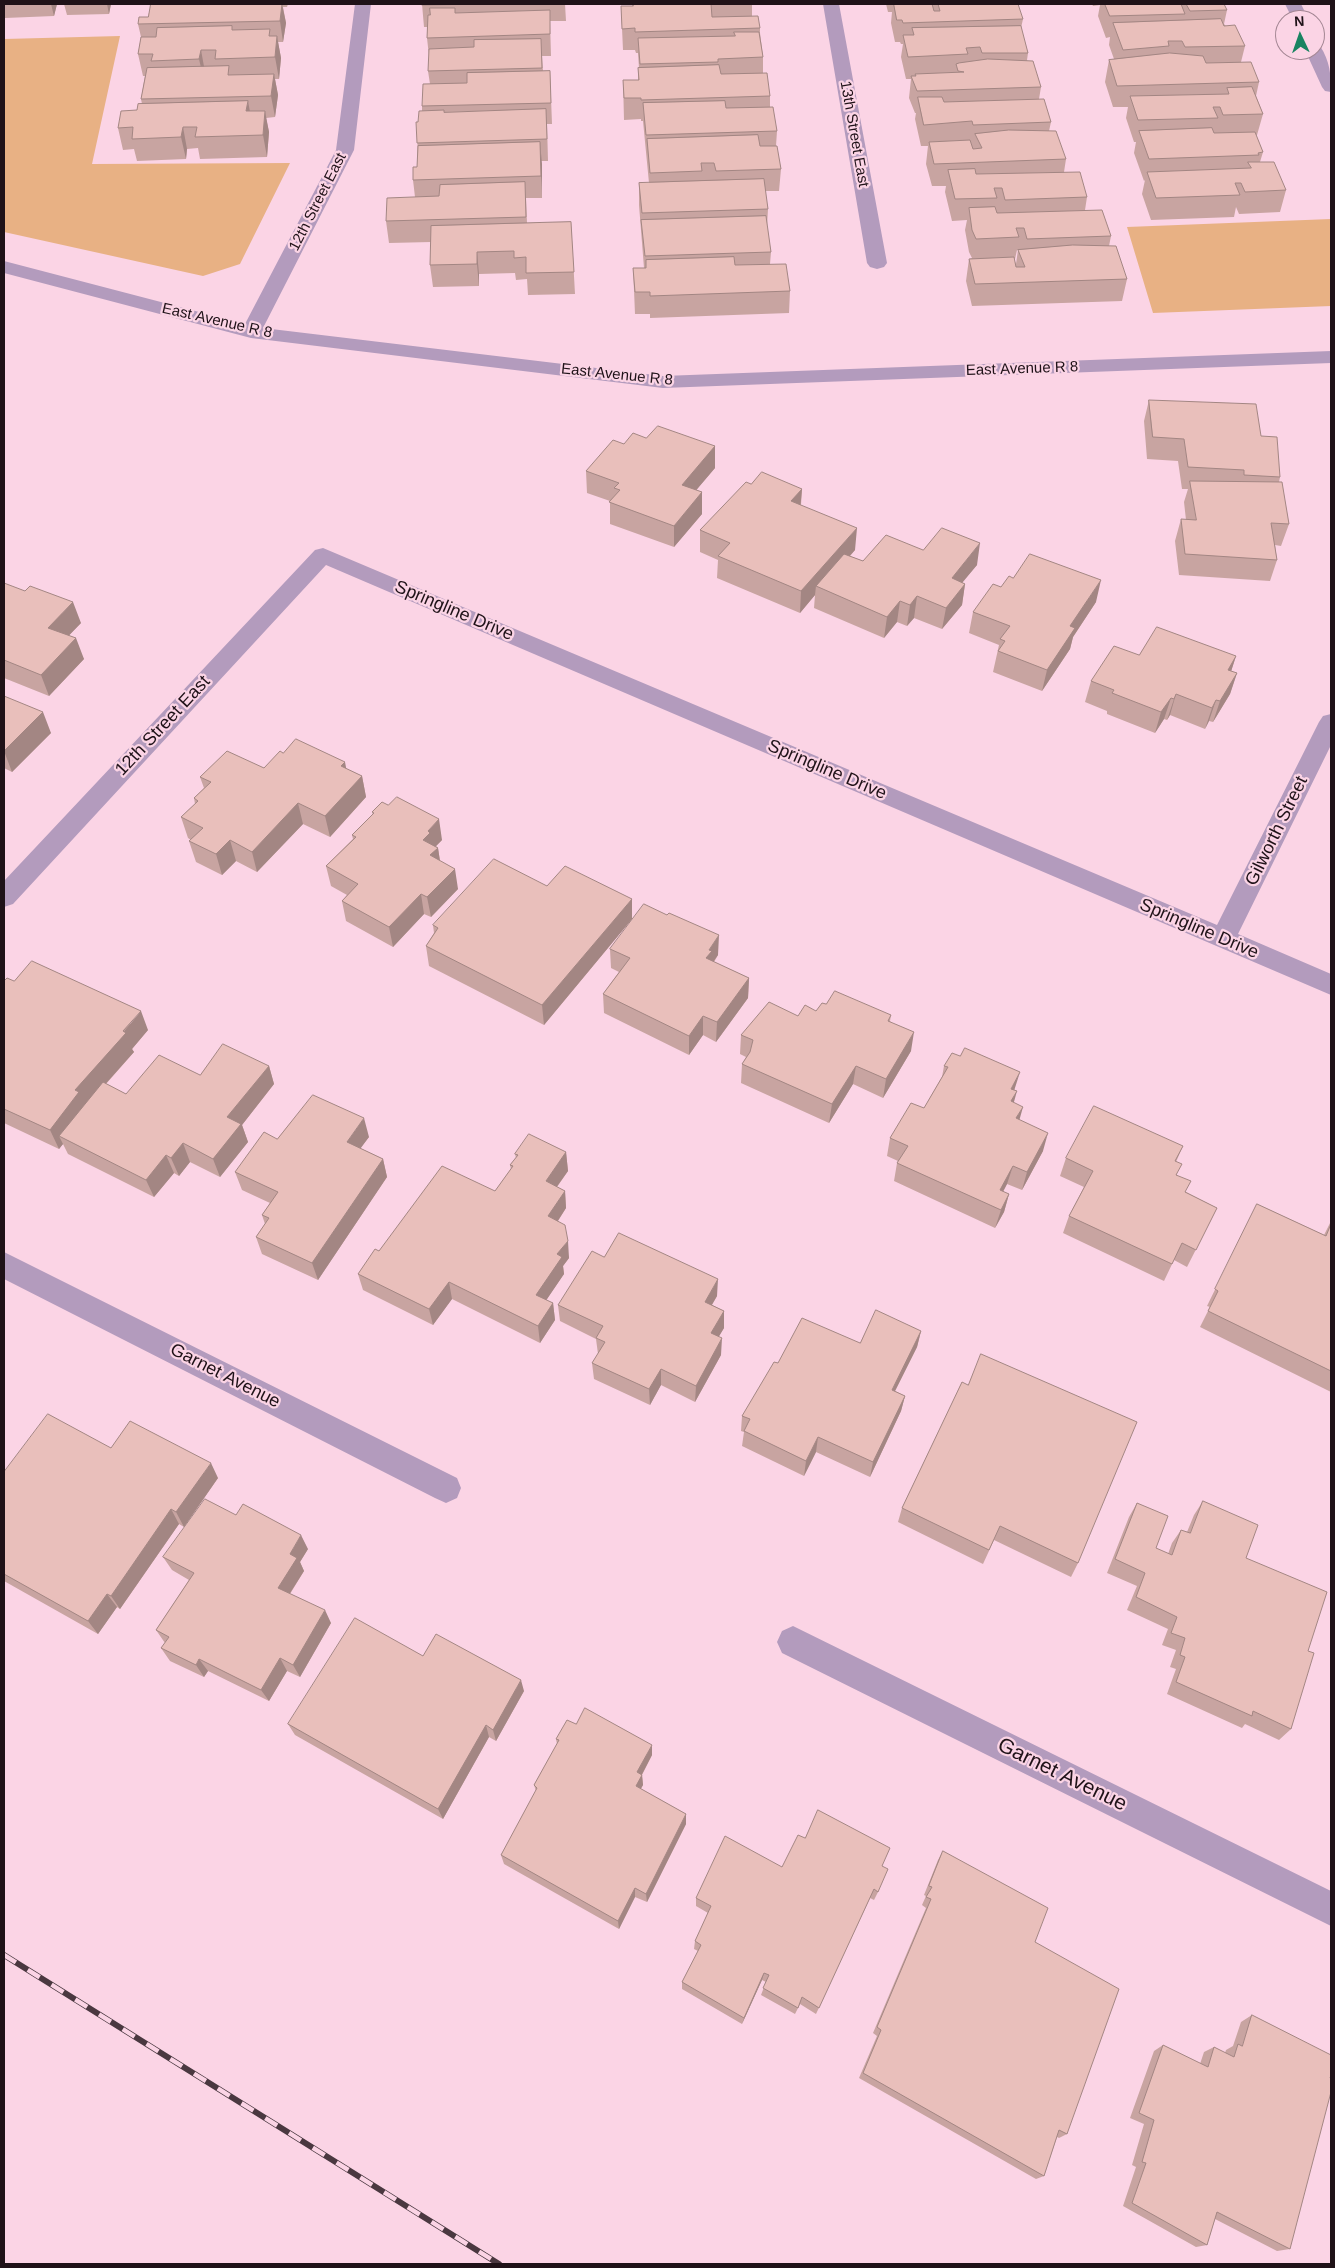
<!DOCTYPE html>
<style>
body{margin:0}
#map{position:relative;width:1335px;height:2268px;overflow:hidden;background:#fbd4e5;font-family:Arial,sans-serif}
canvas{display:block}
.frame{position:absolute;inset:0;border:5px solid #1f1218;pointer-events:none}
.north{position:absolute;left:1275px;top:10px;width:50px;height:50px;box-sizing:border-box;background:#fbd4e5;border:1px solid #a38693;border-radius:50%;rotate:357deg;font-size:14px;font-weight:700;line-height:20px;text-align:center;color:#1f1218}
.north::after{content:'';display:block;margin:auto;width:18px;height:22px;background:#198461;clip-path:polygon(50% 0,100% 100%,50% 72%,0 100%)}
</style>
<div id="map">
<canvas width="1335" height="2268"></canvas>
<div class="frame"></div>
<div class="north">N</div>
</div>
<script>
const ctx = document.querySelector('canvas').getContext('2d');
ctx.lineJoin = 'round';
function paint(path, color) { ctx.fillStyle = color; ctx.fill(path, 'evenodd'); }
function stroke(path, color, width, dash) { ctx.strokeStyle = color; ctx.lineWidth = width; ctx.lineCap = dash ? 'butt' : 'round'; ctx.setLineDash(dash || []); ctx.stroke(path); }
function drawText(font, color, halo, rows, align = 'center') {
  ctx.font = font + ' Arial,sans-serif'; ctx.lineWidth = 4.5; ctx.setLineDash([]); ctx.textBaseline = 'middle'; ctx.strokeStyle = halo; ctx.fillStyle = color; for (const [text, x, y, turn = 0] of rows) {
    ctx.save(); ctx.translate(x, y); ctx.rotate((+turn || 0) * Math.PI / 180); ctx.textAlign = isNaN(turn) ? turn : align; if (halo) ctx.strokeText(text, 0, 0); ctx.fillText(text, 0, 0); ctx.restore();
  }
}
paint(new Path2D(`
 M120,36L92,164L290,163L240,264L203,276L4,232V39Z
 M1331,219V306L1153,313L1127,227Z`), '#e8b184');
paint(new Path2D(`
 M355,4H371L354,150L263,328L663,376L1331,351V363L663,388L251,338L4,273V261L245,324L336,150Z
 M823,4H839L887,263L884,267L877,269L870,267L867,263Z
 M1285,4H1301L1309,20H1293Z
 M1315,45L1320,46C1330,61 1331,75 1331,92L1325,91L1322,87L1305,50H1315Z
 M323,548L1217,925L1319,722L1323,716L1331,714V745L1238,934L1331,974V995L326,565L13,904L4,907V881L315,550Z
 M4,1252L457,1478L461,1488L457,1498L446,1503L435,1498L4,1279Z
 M793,1626L1331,1891V1926L782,1653L777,1642L782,1631Z`), '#b39bbd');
const rail = new Path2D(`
 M4,1955L499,2264`);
stroke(rail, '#4a3840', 6);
stroke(rail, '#fbd4e5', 4.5, [14]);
paint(new Path2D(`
 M4,4H57L54,16L5,18L4,13Z
 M64,4H111L109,14L67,15Z
 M151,4H288L287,7H283L286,23L283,42H278L281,58L279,79H275L278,95L275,117L266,118L269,132L267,157L200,159L198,148L187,149L186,159L137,161L134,149L123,150L118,128L137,110L142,104L141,99L145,76H143L138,54L141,37L138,24L148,17Z
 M422,4H565L566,21H550L551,56H542L543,71H550L552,124H547L548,161H541L542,198H526L527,223L571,222L575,294L528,295L527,279L516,280L515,273L479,274V286L433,287L430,265L431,242L389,243L386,221L415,197L413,180L417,167L418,122L422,111V106L430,84L428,71L429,56L427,38V27H424Z
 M632,4H752V16L760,28V33L763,57V73L770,96V107L777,131L776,146L781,169L779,191H765L768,209L767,226L771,252L770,264L790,291L789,313L650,318V314H635L634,290L633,268H644L639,205V183H649L643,121H641V119L624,120L623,80H638V68H639L638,53H636L635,50H623L621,6H632Z
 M886,4H1009L1023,19L1021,28L1028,53L1027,60L1041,87L1039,99L1051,122L1049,131L1066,159L1064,172L1087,197L1085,210L1111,236L1109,246L1127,279L1122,301L972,306L966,281L969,259L972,258L969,252L965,230L967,220L952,221L945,192L946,186H932L926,164L928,146H921L915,119L916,113H915L909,98L911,79H906L901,57L903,44H901L900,42H895L891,23L892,12H888ZM1017,250H1020H1018L1016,264L1014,259H1015Z
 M1092,4H1224L1227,10L1224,24L1245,46L1241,62L1259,82L1256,96L1263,114L1257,135H1256L1263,152L1260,162L1286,190L1280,212L1239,214L1236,207L1234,217L1151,220L1142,194L1145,180L1144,181L1134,153L1136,142H1134L1126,118L1128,107H1113L1105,82L1109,60L1114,59L1109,45L1110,37L1106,38L1098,16L1100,5L1093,6Z
 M1149,400L1261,436L1280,477L1279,482L1289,524L1281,546L1275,545L1277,560L1270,581L1179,575L1175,541L1181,519L1186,520L1184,502L1188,489H1182L1178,461L1147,459L1144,421Z
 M646,438L715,446V468L696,490L702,492V514L674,547L610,524V501L587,493L586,471L624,444Z
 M751,484L802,489L801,505L855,550L850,556L863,561L923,550L977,565L962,582L965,584L962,605L942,629L914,618L907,626L897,622L884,638L814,608L815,595L800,613L717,578L718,560L700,552V530Z
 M1013,578L1096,602L1073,637L1070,649L1042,691L993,672L999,645L969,633L973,612L1001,587Z
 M4,583L81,623L69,635L84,659L49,696L4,678Z
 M1139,655L1236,656L1231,671L1237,673L1230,694L1213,722L1209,721L1205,729L1170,715L1167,720L1164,719L1155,733L1107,714V711L1085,702L1091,681Z
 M4,696L51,733L12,772L4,768Z
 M283,753L347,769L362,776L366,797L330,837L303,824L257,872L236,861L222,875L196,862L189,841L191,840L188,838L181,817L195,804L194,798L204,788L200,777L264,768Z
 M372,812L442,840L436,846L438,848L440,861L458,889L431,917L424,914L393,947L346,921L342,901L347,895L331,886L326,866L353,839L352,835L373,815Z
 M547,886L632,899V919L544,1025L429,966L426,946L434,933L433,925Z
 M610,949L718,955L714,962L749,978L748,998L716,1042L703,1035L689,1055L604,1013L603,994L619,972L611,968Z
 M4,981H14L148,1030L132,1049L134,1052L106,1084L126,1094L200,1075L269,1066L274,1084L242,1125L248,1142L220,1177L190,1162L179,1176L174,1173L154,1197L68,1154L63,1144L59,1149L4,1123Z
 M826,1004L891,1015L890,1021L911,1051L883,1098L853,1084L829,1123L741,1083L742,1064L746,1057L740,1054L741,1035L816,1011Z
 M944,1066L1015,1090L1013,1103L1019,1120L1043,1151L1022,1190L1007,1184L1003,1192L1009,1194L1004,1212L995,1228L894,1181L897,1163L898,1161L887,1156L890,1138L924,1108L942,1077Z
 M369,1137L360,1148L383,1159L387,1177L318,1280L262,1254L256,1237L265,1224L262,1215L270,1203L242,1190L235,1172L277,1139Z
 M1183,1146L1176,1162L1177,1175L1186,1192L1217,1208L1187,1267L1174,1260L1164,1281L1063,1233L1069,1216L1084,1187L1060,1176L1066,1158Z
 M566,1152L568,1171L557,1187L565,1191L566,1208L558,1221L569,1258L563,1266L564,1274L546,1300L553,1303L555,1320L540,1343L452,1299L433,1325L363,1290L358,1274L379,1251L495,1191L511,1169L510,1165L516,1158L515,1154Z
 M1257,1204L1324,1235L1331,1221V1392L1200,1327L1210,1307L1207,1306Z
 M604,1257L717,1296L712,1305L724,1311V1328L718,1337L721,1355L695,1402L661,1385L650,1405L594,1379L592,1363L598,1354L596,1339L560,1321L558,1305Z
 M921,1331L917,1347L895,1391L905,1396L901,1411L870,1477L816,1452L804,1476L742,1446L744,1432L741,1431L742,1416L778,1363L860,1343Z
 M962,1382L1078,1563L1071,1577L994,1540L983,1564L898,1522L902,1508Z
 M111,1448L218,1478L184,1527L179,1524L120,1609L117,1607L98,1634L4,1581V1472Z
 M1203,1501L1246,1558L1308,1651L1291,1729L1279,1740L1245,1724L1242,1728L1167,1694L1176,1669L1170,1667L1176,1650L1162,1645L1168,1629L1127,1610L1137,1586L1107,1573L1129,1517L1137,1503L1156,1548L1168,1554L1172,1543L1181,1530L1187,1532L1194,1515Z
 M308,1549L300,1562L304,1571L290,1594L331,1623L300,1677L287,1671L269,1701L208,1671L204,1677L170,1661L161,1648L165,1643L156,1630L189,1580L172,1570L163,1557Z
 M423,1656L524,1691L496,1741L489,1737L443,1819L295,1735L288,1724Z
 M576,1724L652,1755L642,1775L643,1785L641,1789L686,1814V1824L647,1902L635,1897L619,1929L504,1864L501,1855L536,1791L534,1785L557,1744L556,1739Z
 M805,1838L882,1866L878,1892L874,1900L870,1898L816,2014L800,2004L795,2014L761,1995L766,1982L762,1980L742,2024L682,1989V1982L698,1951L694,1949L695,1941L708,1913L696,1906V1898L782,1867Z
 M943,1851L1035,1942L1067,2134L1059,2138L1057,2137L1044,2176L1036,2179L859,2078L877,2036L873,2033L926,1908L922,1905L926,1896L924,1895L938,1860Z
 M1252,2015L1290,2249L1277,2251L1215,2219L1207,2245L1196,2247L1123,2206L1136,2167L1132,2165L1144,2124L1130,2118L1154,2051L1163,2045L1200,2064L1204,2052L1214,2047L1225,2053L1226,2050L1233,2046L1241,2022Z`), '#c8a4a1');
paint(new Path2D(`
 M51,4H57L54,16Z
 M107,4H111L109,14Z
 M282,4L286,23L283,42L280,21Z
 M277,36L281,58L279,79L275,57Z
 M201,50L205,72L204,81L199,59Z
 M274,74L278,95L275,117L271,96Z
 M248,101L252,123L246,111Z
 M265,111L269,132L267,157L263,135Z
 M183,127L187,149L186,159L181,137Z
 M540,142L542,164V198L541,176Z
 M477,252L479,274V286L477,264Z
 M715,446V468L682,507V485Z
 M802,489L800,511L791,501Z
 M702,492V514L674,547V526Z
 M857,528L855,550L821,588L816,586L815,595L800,613L801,591Z
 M980,543L977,565L948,600L952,578Z
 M1101,580L1096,602L1073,637L1070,649L1042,691L1047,670L1070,626Z
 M965,584L962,605L942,629L946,608Z
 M917,596L914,618L907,626L910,605Z
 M900,601L897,622L884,638L887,617Z
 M73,602L81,623L56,649L48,628Z
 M76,638L84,659L49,696L41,675Z
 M1236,656L1229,678L1228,670Z
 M1237,673L1230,694L1213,722L1220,701Z
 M1176,694L1170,715L1167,720L1174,699Z
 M1171,698L1164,719L1155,733L1161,712Z
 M1216,700L1209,721L1205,729L1212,708Z
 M43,712L51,733L12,772L4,751Z
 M345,762L349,783L341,766Z
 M362,776L366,797L330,837L325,816Z
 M298,803L303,824L257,872L252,852Z
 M439,819L442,840L433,849L438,848L441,868L426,860L423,840L428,831Z
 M230,840L236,861L222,875L216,854Z
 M455,869L458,889L431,917L427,897Z
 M421,894L424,914L393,947L389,927Z
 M632,899V919L544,1025L542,1005Z
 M719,935L718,955L711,965L706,958L709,950Z
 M749,978L748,998L716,1042L717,1022Z
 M141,1011L148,1030L132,1049L134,1052L59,1136L63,1144L59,1149L50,1130L75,1090Z
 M703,1016V1035L689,1055V1036Z
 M914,1032L911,1051L883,1098L886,1079Z
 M269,1066L274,1084L242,1125L248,1142L220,1177L213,1159L227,1117Z
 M856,1066L853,1084L829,1123L832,1104Z
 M1020,1072L1014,1091L1011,1089Z
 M1017,1091L1012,1109L1011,1101Z
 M1023,1107L1018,1125L1016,1118Z
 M364,1118L369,1137L352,1160L347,1142Z
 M1048,1133L1043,1151L1022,1190L1027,1172Z
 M183,1143L190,1162L179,1176L171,1158Z
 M566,1152L568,1171L548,1199L546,1181Z
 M166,1155L174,1173L154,1197L146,1180Z
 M383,1159L387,1177L318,1280L312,1263Z
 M1013,1166L1007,1184L994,1208L1000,1190Z
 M565,1191L566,1208L550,1233L548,1216Z
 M1009,1194L1004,1212L995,1228L1001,1210Z
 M568,1241L569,1258L563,1266L564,1274L539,1311L536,1295L557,1254Z
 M718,1279L717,1296L704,1318L705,1302Z
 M449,1282L452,1299L433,1325L429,1309Z
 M553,1303L555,1320L540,1343L538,1326Z
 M724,1311V1328L711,1350V1333Z
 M921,1331L917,1347L888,1405L892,1390Z
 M722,1338L721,1355L695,1402L696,1386Z
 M661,1369V1385L650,1405L649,1389Z
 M905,1396L901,1411L870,1477L873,1462Z
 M818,1437L816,1452L804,1476L806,1461Z
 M211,1463L218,1478L184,1527L176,1512Z
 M171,1509L179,1524L120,1609L111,1596Z
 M301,1535L308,1549L300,1562L304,1571L285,1601L278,1588L290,1554Z
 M107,1594L117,1607L98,1634L88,1621Z
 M325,1610L331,1623L300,1677L293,1665Z
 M280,1658L287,1671L269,1701L261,1690Z
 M199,1659L208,1671L204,1677L196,1665Z
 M521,1680L524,1691L496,1741L493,1730Z
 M486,1725L489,1737L443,1819L438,1809Z
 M652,1745V1755L639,1780L642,1775L643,1785L636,1796V1786L637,1772Z
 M686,1814V1824L647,1902L646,1894Z
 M635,1888V1897L619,1929L618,1921Z
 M764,1973L762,1980L742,2024L744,2018Z`), '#a38683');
const building = new Path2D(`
 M151,4H282L280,21L138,24L139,17H148Z
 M422,4H481L422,5Z
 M633,4H711L712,17L758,16L760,28L635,32V28L622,29L621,6H633Z
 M894,4H932L934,11H940L938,4H1018L1023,19L903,23L902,20H897Z
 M1105,4H1224L1227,10L1190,11L1186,4H1181L1185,14L1110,16Z
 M430,8H455V13L550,10V34L427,38L428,15H430Z
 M1221,19L1224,26L1235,25L1245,46L1185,47L1182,41H1168L1169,46L1123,50L1113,23Z
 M232,26V30L270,29L269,36H277L275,57L215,59L216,50H201L199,59L151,61L153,54H138L141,37H156L157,28Z
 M1021,26L1028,53H982L980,47L966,48L968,54L908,57L903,35H914L912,28Z
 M734,32H759L763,57L718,59V62L640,64L638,38L735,36Z
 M541,39L542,68L428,71L429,49L474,47V40Z
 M1170,53L1203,56L1206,63L1251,62L1259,82L1117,86L1109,60Z
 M988,59L1033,61L1041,87L917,91L911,76H916L915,74L964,72L958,71L956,64L959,63Z
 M719,65L721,74L767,73L770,96L641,100V98H624L623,80H639L638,68Z
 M229,66L228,75L274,74L271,96L141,99L147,68Z
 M550,71L551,103L422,106L423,84L467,83V73Z
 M1252,87L1263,114L1223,115L1220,107H1213L1218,118L1138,120L1130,96L1229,94L1227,88Z
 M918,97H942L944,102L1044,99L1051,122L973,125L972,121L924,125Z
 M248,101L246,111H265L263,135L195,137L197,127H183L181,137L132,139L133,127L118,128L121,111L137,110L138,104Z
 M725,101L726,108L773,107L777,131L646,135L643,103Z
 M546,109L547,139L417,143L416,122H418L419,111L444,110V112Z
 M1212,128L1214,133L1255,132L1263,152L1258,153L1259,155L1149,159L1139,131Z
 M1009,130L1056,131L1066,159L934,164L929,142L970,140L973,149L982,148L975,134Z
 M758,135L760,146H777L781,169L716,171L714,163H701L702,171L650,173L647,139Z
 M540,142L541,176L413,180V167H417L418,146Z
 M1248,162H1274L1286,190L1245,192L1241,183H1235L1240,195L1156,198L1147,172L1251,168Z
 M975,169L976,174L1080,172L1087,197L1005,200L1002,188H994L997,198L955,199L948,170Z
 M764,179L768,209L642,213L639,183Z
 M525,182L526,217L386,221L387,198L439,196L440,185Z
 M995,207L997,213L1102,210L1111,236L1027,239L1024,228H1016L1019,237L976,239L972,230L969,208Z
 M766,216L771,252L645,256L641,220Z
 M571,222L574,272L526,273V257L514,258V251L477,252V264L430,265L431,226Z
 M1073,245L1116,246L1127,279L975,284L969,259L1014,257L1016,267H1025L1018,250Z
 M734,257L735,265L786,264L790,291L650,296V292H635L633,268H646V260Z
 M1149,400L1256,404L1261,436L1277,437L1280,477L1244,475V470L1188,467L1184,439L1153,437Z
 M658,426L715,446L682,485L702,492L674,526L609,502L620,490L614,488L619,483L586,471L613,440L624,444L633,433L646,438Z
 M762,472L802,489L791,501L857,528L801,591L718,556L730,543L700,530L746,482L751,484Z
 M1190,481L1282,482L1289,524L1271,523L1277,560L1185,554L1181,519L1196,520Z
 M942,528L980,543L952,578L965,584L946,608L917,596L910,605L900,601L887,617L816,586L844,554L863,561L886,535L923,550Z
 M1030,554L1101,580L1070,626L1075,628L1047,670L998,651L1005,641L1000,639L1010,626L973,612L993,584L1001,587L1009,576L1013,578Z
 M4,583L25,591L30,586L73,602L48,628L76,638L41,675L4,660Z
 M1157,627L1236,656L1228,670L1237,673L1220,701L1216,700L1212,708L1176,694L1174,699L1171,698L1161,712L1112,693L1114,690L1091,681L1114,646L1139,655Z
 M4,696L43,712L4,751Z
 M296,739L345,762L341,766L362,776L325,816L298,803L252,852L230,840L216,854L189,841L203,828L181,817L198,801L194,798L211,782L200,777L227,751L264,768L280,751L283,753Z
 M397,797L439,819L428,831L430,833L423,840L438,848L430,855L455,869L427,897L421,894L389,927L342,901L358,884L326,866L356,837L352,835L374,813L372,812L382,802L388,805Z
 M494,859L547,886L565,866L632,899L542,1005L426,946L438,928L433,925Z
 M644,904L667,915L669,913L719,935L709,950L712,951L706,958L749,978L717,1022L703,1016L689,1036L603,994L630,958L610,949Z
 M32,961L141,1011L123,1031L126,1033L75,1090L79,1092L50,1130L4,1109V981L7,978L14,981Z
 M835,991L891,1015L888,1021L914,1032L886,1079L856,1066L832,1104L742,1064L750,1052L753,1040L741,1035L769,1002L798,1016L805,1005L816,1011L822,1003L826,1004Z
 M223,1044L269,1066L227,1117L241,1124L213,1159L183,1143L171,1158L166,1155L146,1180L59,1136L103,1082L126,1094L159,1055L200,1075Z
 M965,1048L1020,1072L1011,1089L1017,1091L1011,1101L1023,1107L1016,1118L1048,1133L1027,1172L1013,1166L1000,1190L1009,1194L1001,1210L897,1163L908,1146L890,1138L911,1103L924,1108L948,1067L944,1066L952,1053L960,1056Z
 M313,1095L364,1118L347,1142L383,1159L312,1263L256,1237L269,1218L262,1215L278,1192L235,1172L264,1132L277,1139Z
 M1094,1106L1183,1146L1175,1161L1182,1164L1176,1175L1191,1181L1185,1192L1217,1208L1196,1250L1182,1243L1172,1264L1069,1216L1093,1171L1066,1158Z
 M529,1134L566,1152L546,1181L565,1191L548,1216L565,1225L568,1241L557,1254L562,1257L536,1295L553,1303L538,1326L449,1282L429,1309L358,1274L375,1249L379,1251L442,1166L495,1191L513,1166L510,1165L518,1155L515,1154Z
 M1257,1204L1326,1236L1331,1224V1371L1208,1311L1218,1291L1215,1289Z
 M619,1233L718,1279L705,1302L724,1311L711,1333L722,1338L696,1386L661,1369L649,1389L592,1363L605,1342L596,1338L603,1326L558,1305L592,1251L604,1257Z
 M876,1310L921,1331L892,1390L905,1396L873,1462L818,1437L806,1461L744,1431L750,1419L742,1416L774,1362L778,1363L802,1318L860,1343Z
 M981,1354L1137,1422L1078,1563L1000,1526L989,1550L902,1508L962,1382L968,1385Z
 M48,1414L111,1448L130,1421L211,1463L176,1512L171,1509L111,1596L107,1594L88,1621L4,1574V1472Z
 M205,1499L236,1515L243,1504L301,1535L290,1554L297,1558L278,1588L325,1610L293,1665L280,1658L261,1690L199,1659L196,1665L161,1648L169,1637L156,1630L194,1573L163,1557Z
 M1203,1501L1258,1525L1246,1558L1327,1592L1308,1651L1314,1653L1291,1729L1253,1711L1252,1716L1176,1682L1185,1657L1180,1655L1185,1638L1171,1633L1177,1617L1136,1597L1145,1573L1115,1559L1137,1503L1168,1516L1156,1548L1172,1555L1181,1530L1190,1533Z
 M355,1618L423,1656L436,1634L521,1680L493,1730L486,1725L438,1809L288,1724Z
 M585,1708L652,1745L637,1772L642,1775L636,1786L686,1814L646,1894L635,1888L618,1921L501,1855L537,1788L534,1785L559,1740L556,1739L567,1720L576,1724Z
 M818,1810L890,1848L882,1866L888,1869L878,1892L874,1889L819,2008L802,1997L798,2008L763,1988L769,1975L764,1973L744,2018L682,1982L701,1945L695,1941L711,1906L696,1898L725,1836L782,1867L798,1835L805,1838Z
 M943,1851L1048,1908L1035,1942L1119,1989L1067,2134L1059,2130L1044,2176L863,2073L881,2030L877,2027L931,1899L926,1897L932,1887L929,1886Z
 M1252,2015L1331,2055V2075L1330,2078L1331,2079V2092L1290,2249L1217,2212L1207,2245L1132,2203L1146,2163L1142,2162L1154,2120L1139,2113L1163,2045L1208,2067L1214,2047L1234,2057L1238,2044L1242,2046Z`);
paint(building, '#e9bfbb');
stroke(building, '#a38683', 1);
drawText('15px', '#1f1218', '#fbd4e5', [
 ["13th Street East",854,134,80],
 ["12th Street East",318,202,-63],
 ["East Avenue R 8",217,321,13],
 ["East Avenue R 8",1022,369,-2],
 ["East Avenue R 8",617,375,6]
]);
drawText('18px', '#1f1218', '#fbd4e5', [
 ["Springline Drive",454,611,23],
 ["12th Street East",163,726,-47],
 ["Springline Drive",827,770,23],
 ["Gilworth Street",1277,831,-64],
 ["Springline Drive",1199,929,23],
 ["Garnet Avenue",225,1376,27]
]);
drawText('21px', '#1f1218', '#fbd4e5', [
 ["Garnet Avenue",1062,1775,26]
]);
</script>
